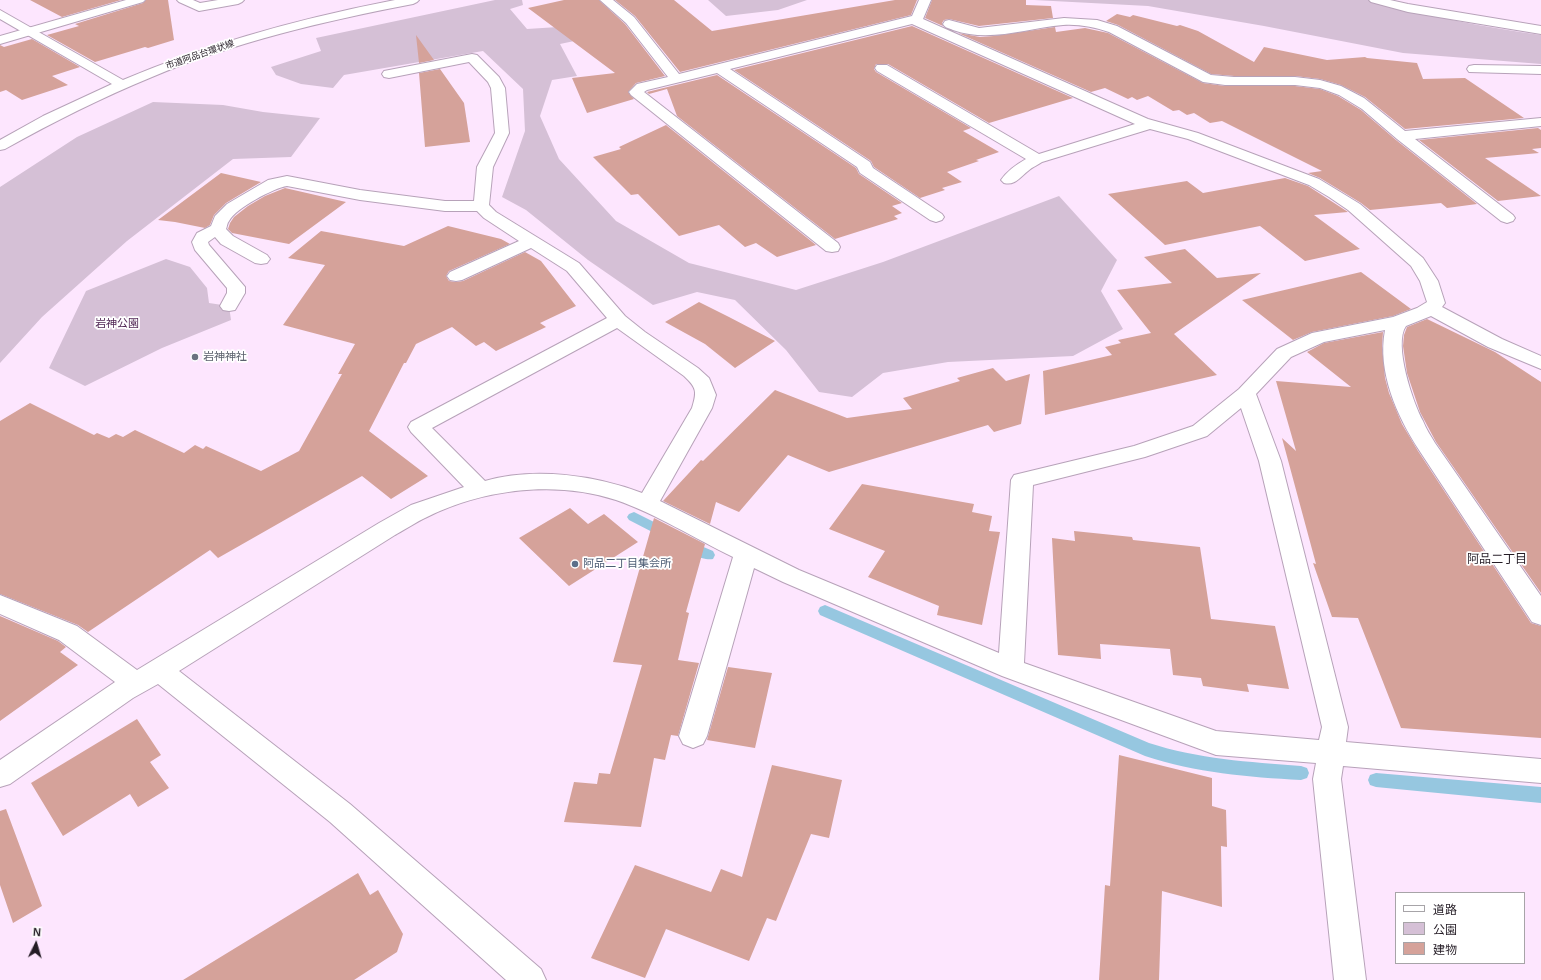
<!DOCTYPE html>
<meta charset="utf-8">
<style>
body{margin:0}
#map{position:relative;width:1541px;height:980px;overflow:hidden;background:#fde6fe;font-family:Arial,"Noto Sans JP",sans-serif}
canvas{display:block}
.legend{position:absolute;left:1395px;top:892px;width:130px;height:72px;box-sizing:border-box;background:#fff;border:1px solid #a7a4a8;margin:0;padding:5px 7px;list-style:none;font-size:12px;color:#241c25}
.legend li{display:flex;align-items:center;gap:8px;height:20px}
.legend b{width:20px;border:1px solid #a7a4a8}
.north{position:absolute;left:16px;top:924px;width:40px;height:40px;-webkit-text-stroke:3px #fff;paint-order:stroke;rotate:5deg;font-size:11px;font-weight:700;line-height:16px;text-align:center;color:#241c25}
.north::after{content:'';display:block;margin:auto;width:14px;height:18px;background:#241c25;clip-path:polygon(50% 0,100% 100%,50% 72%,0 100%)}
</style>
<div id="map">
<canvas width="1541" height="980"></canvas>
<ul class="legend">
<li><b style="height:5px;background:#fff"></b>道路</li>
<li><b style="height:11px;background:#d5c0d6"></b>公園</li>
<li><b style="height:11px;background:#d5a29a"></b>建物</li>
</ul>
<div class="north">N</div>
</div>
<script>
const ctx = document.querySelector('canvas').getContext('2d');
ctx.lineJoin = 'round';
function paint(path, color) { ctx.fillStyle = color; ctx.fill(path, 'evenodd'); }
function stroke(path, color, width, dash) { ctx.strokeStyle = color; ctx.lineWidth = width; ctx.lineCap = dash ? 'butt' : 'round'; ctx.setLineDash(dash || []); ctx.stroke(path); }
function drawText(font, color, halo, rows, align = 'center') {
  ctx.font = font + ' Arial,"Noto Sans JP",sans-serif'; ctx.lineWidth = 3.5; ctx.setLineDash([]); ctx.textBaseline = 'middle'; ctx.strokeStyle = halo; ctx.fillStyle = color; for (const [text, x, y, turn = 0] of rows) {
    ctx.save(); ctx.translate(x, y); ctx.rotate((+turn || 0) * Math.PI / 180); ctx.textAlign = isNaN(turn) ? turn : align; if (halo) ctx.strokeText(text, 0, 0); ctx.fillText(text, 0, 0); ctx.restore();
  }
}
paint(new Path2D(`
 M495,0H522L523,5L510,9L527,29L558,27L617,32L560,44L577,76L552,80L540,116L559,159L616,221L689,263L796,290L883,262L1059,196L1117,260L1101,291L1123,329L1073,356L948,362L883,373L852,397L819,392L786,350L735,300L697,292L653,305L588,260L526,210L502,197L525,131L523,89L483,51L344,75L333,88L301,84L276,75L271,67L321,51L316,38Z
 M708,0H807L778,10L726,16Z
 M1034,0H1375C1429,17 1485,27 1541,35V64L1403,53L1264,26L1148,6Z
 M153,102L223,105L263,112L320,118L291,157L233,159L127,241L42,317L0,363V187L77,137Z
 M166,259L190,267L207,288L209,303L229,306L231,320L162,348L85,386L49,368L86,291Z`), '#d5c0d6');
paint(new Path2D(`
 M634,512L672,531L674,534L672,537L667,539L662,537L629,520L627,517L629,514Z
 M687,540L713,551L715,555L713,559C704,561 685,553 680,545L682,541Z
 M825,605L1149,743C1198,759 1249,762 1301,766L1307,768L1309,773L1307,778L1301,780C1248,777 1196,773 1145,756L820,615L818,611L820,607Z
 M1376,773L1541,787V803L1376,787L1370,785L1368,780L1370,775Z`), '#96c7e0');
paint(new Path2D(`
 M30,0H121L62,17Z
 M146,0H168L174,40L148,48L145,47L95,62L47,35L79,26L75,24L143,3Z
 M564,0H599L625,24L665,76L636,83L628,92L634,99L587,113L572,78L615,73L528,8Z
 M615,0H674L712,31L895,0H917L911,15L680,72L635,16Z
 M932,0H1026V5L1051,6L1053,18L979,26L949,19L944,20L942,23L943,26L925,18Z
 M1117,14L1130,17L1133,15L1177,26L1180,25L1198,31L1254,62L1264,47L1327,60L1365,57L1367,58L1417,63L1423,79L1465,78L1524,118L1405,129L1365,97L1341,85L1320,79L1295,76H1234L1211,74L1118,25L1106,21Z
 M912,26L1073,98L989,123L888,64H876L874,69L876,72L971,128L963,131L999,152L976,160L979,161L947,172L962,182L942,188L945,190L920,198L874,167L871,161L734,70Z
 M1055,27L1056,32L1085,28L1108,33L1203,83L1225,86H1295L1320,89L1338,96L1361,110L1396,140L1477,204L1447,208L1441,203L1370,210L1361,203L1320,178L1308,173L1322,171L1222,121L1210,123L1194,113L1187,115L1179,110L1173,111L1148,96L1137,100L1132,97L1128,99L1105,88L1091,92L958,33L980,37L994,36Z
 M416,35L434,60L419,63Z
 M32,39L80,67L52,76L68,85L22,100L6,90L0,92V45L4,47Z
 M440,69L464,103L470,142L425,147L419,73Z
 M717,75L856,168L859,174L902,203L892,206L902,213L894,216L898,219L835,239L677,116L667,89L649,94L647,92Z
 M666,125L816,245L777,257L756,243L745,247L719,225L679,236L638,194L631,195L593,157L621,149L619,147Z
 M1538,128L1541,130V148L1532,149L1539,153L1485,158L1541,196L1498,201L1419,140Z
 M221,173L261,182L226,203L214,215L210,225L205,228L175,222L158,220Z
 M1285,178L1308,186L1348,212L1314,215L1360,249L1305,261L1260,226L1165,245L1108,194L1187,181L1203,193Z
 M285,188L346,202L289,244L232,233L228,229L230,223L234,217L248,206L265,196Z
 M448,226L501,239L510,244L449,271L446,276L449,281L456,282L463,281L525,252L541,261L576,306L540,323L546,327L496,351L484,342L476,346L452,327L416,344L406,363H404L369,431L428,476L391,499L362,476L218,558L210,550L88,632L78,625L0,594V421L30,403L94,435L97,433L109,438L116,434L123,437L135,430L184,453L195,445L203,449L206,446L261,471L299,451L342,374H338L355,344L283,325L325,265L288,258L321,231L404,246Z
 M1185,249L1217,278L1261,273L1174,334L1217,375L1045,415L1043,371L1112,355L1105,347L1121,343L1118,340L1151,333L1117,290L1172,283L1144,257Z
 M1361,272L1411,309L1393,316L1312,332L1293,340L1242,300Z
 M699,302L729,317L775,341L735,368L705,344L665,322Z
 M1427,319L1495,352L1541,382V593L1436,442L1420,412L1407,373L1403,346L1404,335L1407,327Z
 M1383,332L1382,346L1385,378L1389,393L1402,424L1418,451L1531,623L1541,626V738L1401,728L1358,618L1332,617L1313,563L1316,564L1282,438L1296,451L1276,381L1351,387L1307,352L1324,343Z
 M993,368L1006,381L1030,374L1021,424L994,432L988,425L829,472L788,455L739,512L716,502L710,524L663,501L701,460L703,461L775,390L847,418L912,409L903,398L960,381L957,378Z
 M862,484L974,504L972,512L992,516L989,531L1000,532L982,625L937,615L939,606L868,577L885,551L829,529Z
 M570,508L588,524L604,514L638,542L569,586L519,538Z
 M654,518L705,544L686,612L689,613L678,660L699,663L678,736L671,735L665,760L654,758L641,827L564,822L574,782L597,784L599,773L610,774L642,665L613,662Z
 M1074,531L1132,537L1133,540L1200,547L1211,619L1275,626L1289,689L1247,684L1249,692L1203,686L1201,678L1173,675L1170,649L1100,644L1101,659L1058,655L1052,538L1075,541Z
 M0,616L58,641L66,647L60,652L78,665L0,721Z
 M728,667L772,673L755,748L707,740Z
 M137,719L161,755L150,762L169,788L138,807L130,794L63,836L31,783Z
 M1119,755L1212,778V806L1226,810L1227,847L1221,846L1222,907L1162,891L1159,980H1099L1105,885L1110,886Z
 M772,765L842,780L829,838L811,834L776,921L767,918L749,961L666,929L645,978L591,958L635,865L711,892L721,869L742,877Z
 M6,809L42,906L13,923L0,885V811Z
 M358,873L370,895L378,890L403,934L397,952L354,980H183Z`), '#d5a29a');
const street = new Path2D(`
 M126,0H145L143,2L0,44V36Z
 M177,0H193L200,3L218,0H244L242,2L238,4L199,11L179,2Z
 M600,0H613L634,17L679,74L912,16L919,0H931L923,19L1148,119L1198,133L1319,179L1360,204L1423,258L1438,281L1445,303L1442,307L1502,339L1541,356V369L1488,347L1431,316L1406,326C1393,344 1413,403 1423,421C1426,429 1431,436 1435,443L1541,596V625L1532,622L1419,450C1397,416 1377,372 1385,330L1324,342L1291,357L1256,394L1281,461L1348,727L1346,742L1541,759V783L1343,766L1341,779L1366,980H1334L1313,779L1316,763L1216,755L1002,676L783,582L754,568L707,736L703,744L693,748L683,744L679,736L733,557C696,539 654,513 616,500C556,480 483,489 427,517C416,522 406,529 395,535L179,671L350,804L541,969L546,980H506L330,822L158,684L133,698L10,784L0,787V760L115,682L59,640L0,614V595L77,626L137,670L379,523L411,505L464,487L411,432L408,427L411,422L607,318L567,271L531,248L462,280L456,281L450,280L447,276L450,272L519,241L484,218L477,211H445L360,200L287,186C274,188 236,208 229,221C227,223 227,227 226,229L233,236L267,255L270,259L267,263L261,264L255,263L221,244L215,237L208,242L209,245L245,287V293L235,310L229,311L223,310L220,306L227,293V288L195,250L192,242L197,233L211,226L215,216L227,204L268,180L287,176L360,190L445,201H474L477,167L495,133L491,88L488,82L469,62L389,78L384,77L382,74L384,71L472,54L477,55L499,77L505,88L509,133L493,167L489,205L496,212L579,263L625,316L645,332L698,368L709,378L716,395L712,408L660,501L799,570L999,653L1011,480L1014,475L1134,446L1193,426L1239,389L1277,349L1312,333L1393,317L1417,308L1427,302L1420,281L1411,266L1348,210L1329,197L1309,185L1188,139L1150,129L1042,162C1038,165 1032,167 1028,171C1020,177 1015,186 1004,183L1001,180C1007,171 1017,164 1026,159L877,71L875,68L877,65H887L1039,154L1135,124L912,24L730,69L870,162L873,168L942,214L944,217L942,220L936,222L930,220L860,173L857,167L717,73L647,90L644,92L838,243L840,247L838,251L832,252L826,251L631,95L629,92L637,84L668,77L626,23ZM617,328L684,376C697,388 697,392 692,408L642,493C595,475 534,467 485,481L432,428ZM1241,408L1259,461L1322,727L1319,740L1216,731L1024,663L1033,485L1145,457L1207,436Z
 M1369,0H1390L1408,4L1541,26V34L1408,12L1371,2Z
 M1064,18L1097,20L1117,26L1211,75L1234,77H1295L1320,80L1341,86L1364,98L1405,131L1541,118V126L1415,139L1513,215L1515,218L1513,221L1507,223L1501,221L1397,139L1362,109L1339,95L1320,88L1295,85H1225L1203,82L1109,32C1094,27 1079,24 1063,25C1026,28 990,43 953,30C949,28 945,28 943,24L945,21L949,20L979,28Z
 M1474,65L1541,66V74L1469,72L1467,69L1469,66Z`);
const secondary = new Path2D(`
 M395,0H419L417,2L413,4C324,21 235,42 152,77C101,98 53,122 5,149L0,150V140L43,116L112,84L0,19V10L123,80C210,43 302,18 395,0Z`);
stroke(street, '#b7a2b9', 2);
stroke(secondary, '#b7a2b9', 2);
paint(street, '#fff');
paint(secondary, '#fff');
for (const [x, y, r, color] of [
 [195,357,4,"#6b7280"],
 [575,564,4,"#5c6f8a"]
]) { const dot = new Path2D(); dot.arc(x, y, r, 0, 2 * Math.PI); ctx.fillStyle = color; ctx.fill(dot); stroke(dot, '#fff', 1.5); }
drawText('9px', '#241c25', '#fff', [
 ["市道阿品台環状線",200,55,-19]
]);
drawText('11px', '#512755', '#fff', [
 ["岩神公園",117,324]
]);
drawText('11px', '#5b616d', '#fff', [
 ["岩神神社",203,357]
], 'left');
drawText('11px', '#4e5e75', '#fff', [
 ["阿品二丁目集会所",583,564]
], 'left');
drawText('12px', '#241c25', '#fff', [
 ["阿品二丁目",1497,560]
]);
</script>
